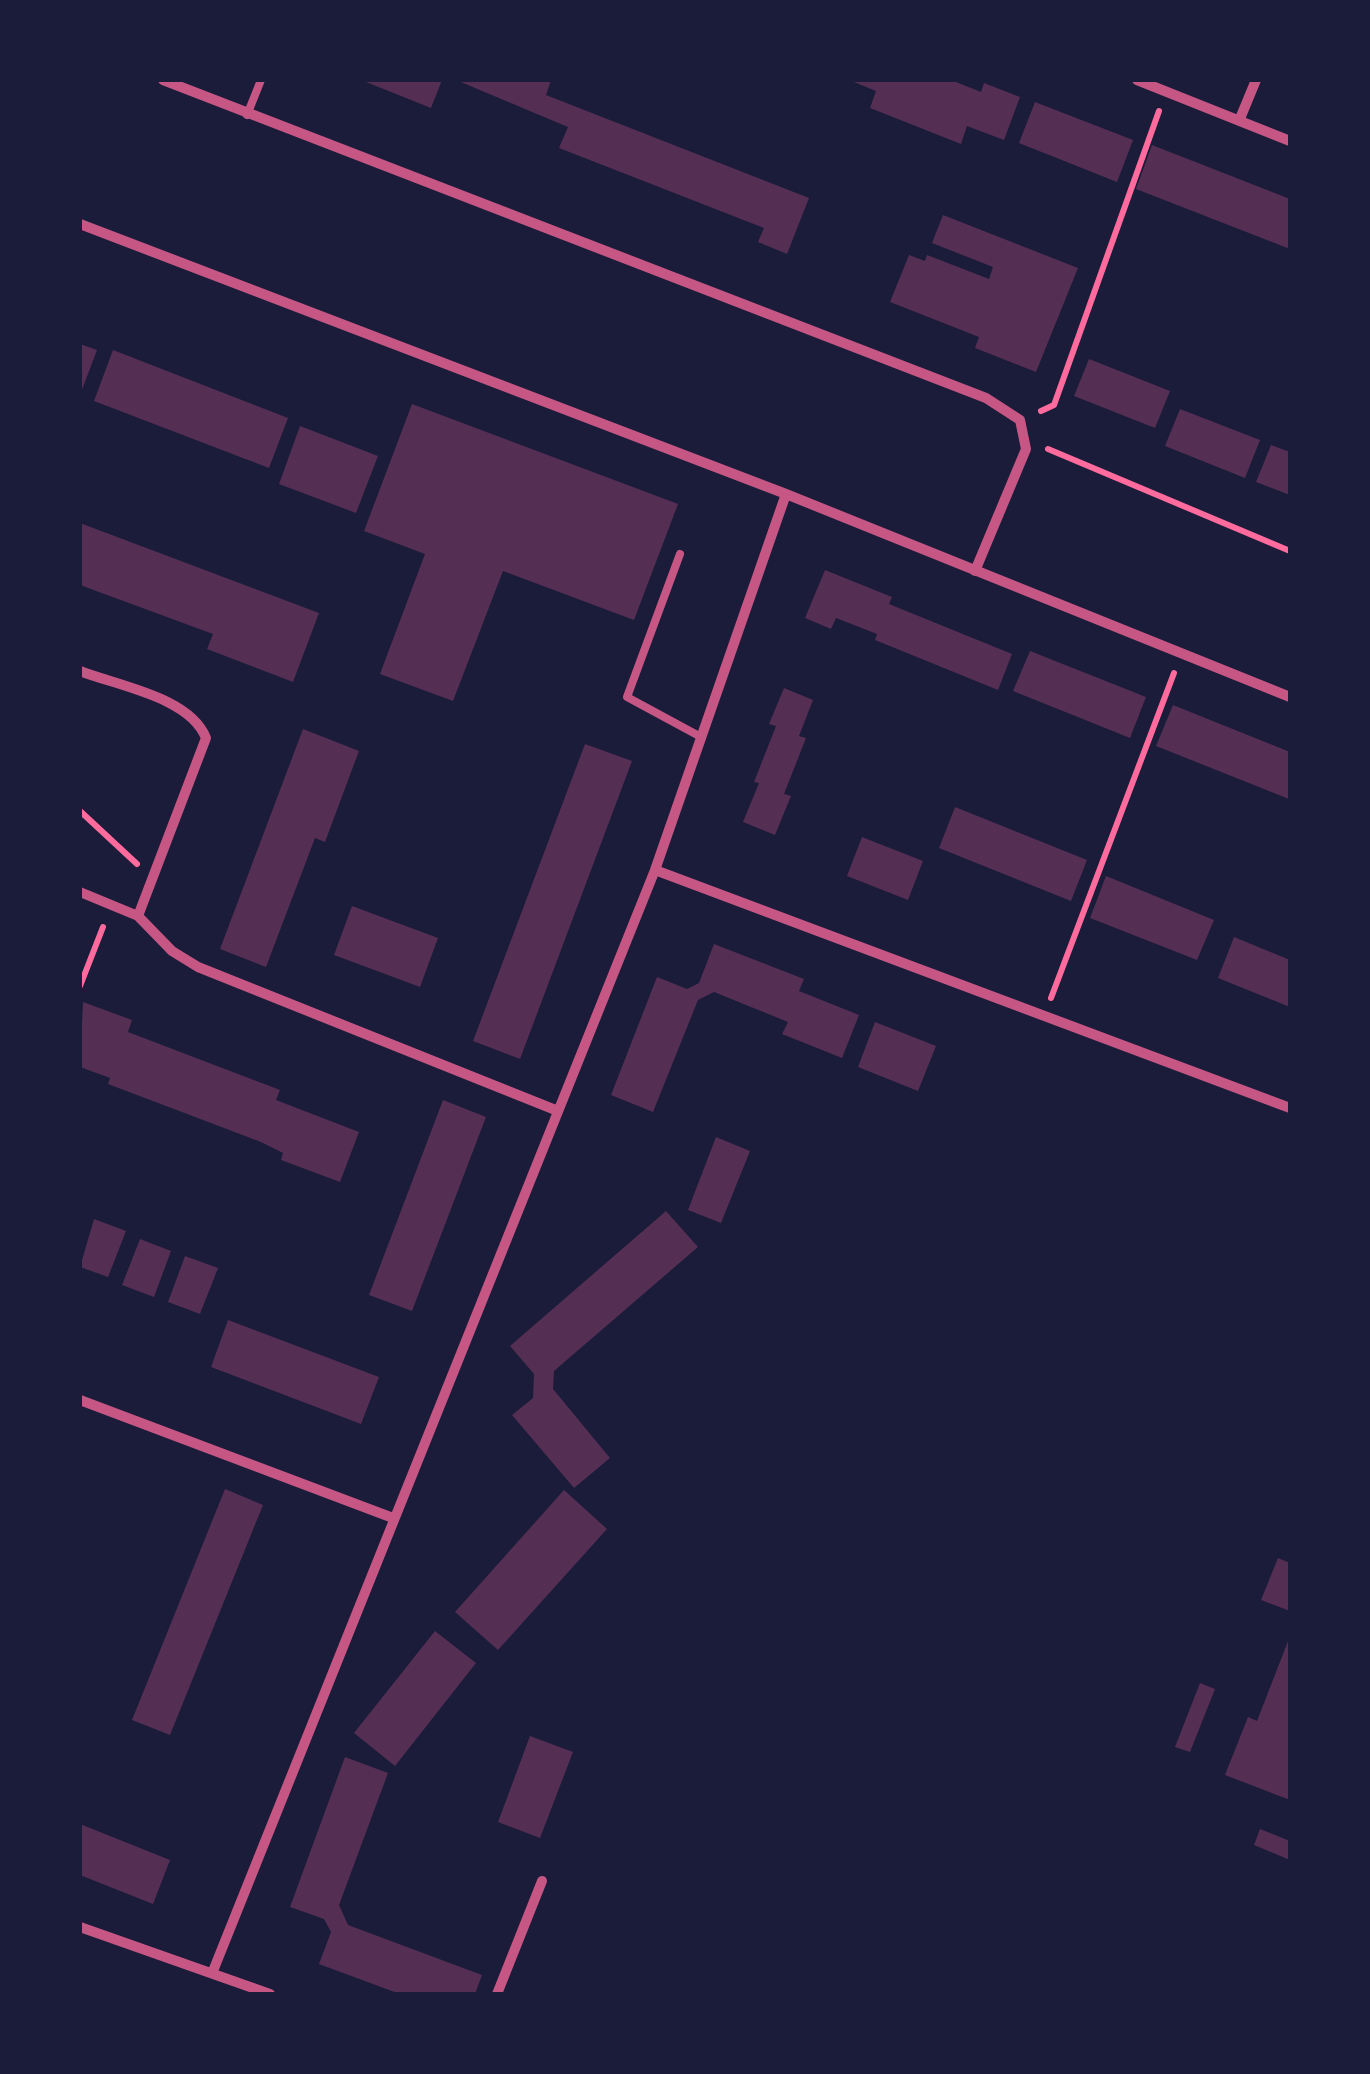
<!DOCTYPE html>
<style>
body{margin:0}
#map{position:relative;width:1370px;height:2074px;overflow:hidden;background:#1b1b3a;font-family:Spectral,serif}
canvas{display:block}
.frame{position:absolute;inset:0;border:82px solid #1b1b3a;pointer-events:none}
</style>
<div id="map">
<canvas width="1370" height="2074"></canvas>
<div class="frame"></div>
</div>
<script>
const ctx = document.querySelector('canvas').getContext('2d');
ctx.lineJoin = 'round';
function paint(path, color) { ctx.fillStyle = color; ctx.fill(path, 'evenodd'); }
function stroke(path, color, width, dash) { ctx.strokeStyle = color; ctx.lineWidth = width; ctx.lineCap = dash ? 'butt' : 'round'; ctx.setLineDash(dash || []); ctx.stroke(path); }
paint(new Path2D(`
 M361,80H442L431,108Z
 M456,80H551L546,95L809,198L787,254L758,242L764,228L559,148L568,127Z
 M849,80H951L981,92L984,83L1020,97L1004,140L967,126L961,144L870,108L876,91Z
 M1035,102L1133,140L1117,182L1019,143Z
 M1152,145L1290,199V249L1136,189Z
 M943,215L1078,268L1036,372L975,348L979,337L890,302L909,255L925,261L927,255L989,279L993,267L932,243Z
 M80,344L97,350L80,395Z
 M113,350L288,418L269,468L94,401Z
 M1089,359L1170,391L1155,428L1074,396Z
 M412,404L678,504L634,620L503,571L453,701L380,674L425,554L364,531Z
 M1180,409L1260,440L1245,478L1165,446Z
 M300,426L378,456L356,513L279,484Z
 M1271,445L1290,452V495L1256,482Z
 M80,523L319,613L293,682L207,649L213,634L80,585Z
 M825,570L892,597L889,604L1012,654L998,690L875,640L877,634L836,618L831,629L805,618Z
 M1030,651L1146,697L1130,738L1013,691Z
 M784,688L813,700L799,736L806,738L784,794L791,796L775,835L743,822L759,783L754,782L776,726L769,724Z
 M1173,705L1290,752L1289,799L1156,746Z
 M303,729L359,751L325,842L315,838L266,967L220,949Z
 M585,744L632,761L520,1059L473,1041Z
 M955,807L1087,860L1071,901L939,848Z
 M862,837L923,861L908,900L847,876Z
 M1106,876L1214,920L1197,960L1090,918Z
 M352,906L438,938L420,987L334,955Z
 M1234,937L1290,960V1007L1218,978Z
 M714,944L804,979L799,991L859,1015L842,1058L782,1034L788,1022L714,992L698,1000L653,1112L611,1095L657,977L687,989L699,983Z
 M83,1002L132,1020L128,1032L280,1090L276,1100L359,1132L340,1182L281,1160L283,1153L261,1142L108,1084L110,1078L80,1067Z
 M875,1022L936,1046L918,1091L858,1067Z
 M443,1100L486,1117L412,1311L369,1295Z
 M716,1137L750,1151L721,1223L688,1210Z
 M666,1211L698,1247L554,1371L553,1389L610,1458L574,1488L512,1415L533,1398L534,1374L510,1346Z
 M94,1219L126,1231L108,1277L80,1267Z
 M140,1239L171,1251L154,1297L122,1285Z
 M185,1256L218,1268L200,1314L168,1302Z
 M228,1320L379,1377L361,1424L211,1367Z
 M225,1489L263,1505L170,1735L132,1720Z
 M564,1490L607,1529L498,1650L455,1612Z
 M1278,1558L1290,1563V1611L1261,1600Z
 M435,1631L476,1663L395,1766L354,1733Z
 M1290,1636V1800L1225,1775L1248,1717L1257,1721Z
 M1200,1683L1215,1689L1190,1752L1175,1747Z
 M530,1736L573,1752L540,1838L498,1822Z
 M345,1757L388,1773L339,1905L348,1925L482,1975L475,1994H400L319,1964L331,1932L324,1919L290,1907Z
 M80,1824L170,1860L153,1904L80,1875Z
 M1260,1829L1290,1841V1860L1254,1845Z`), '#542f53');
stroke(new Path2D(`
 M1041,411L1054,405L1159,111
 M1048,449L1290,551
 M80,811L137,864
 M80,986L103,927
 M1051,998L1174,673`), '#ff6b9d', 6);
stroke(new Path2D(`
 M247,115L261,80
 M680,554L627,697L701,737`), '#c65784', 8);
stroke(new Path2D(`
 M163,80L986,398L1020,420L1026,449L975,571
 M1137,80L1290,141
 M1239,121L1256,80
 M80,224L786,494L1290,697
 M80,671C118,686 190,697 206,738L138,916
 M655,870L1290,1108
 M80,892L138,916L172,951L198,967L558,1111
 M80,1400L393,1518
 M80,1927L270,1994
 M213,1971L655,870L786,494
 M497,1994L542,1881`), '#c65784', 10);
</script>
